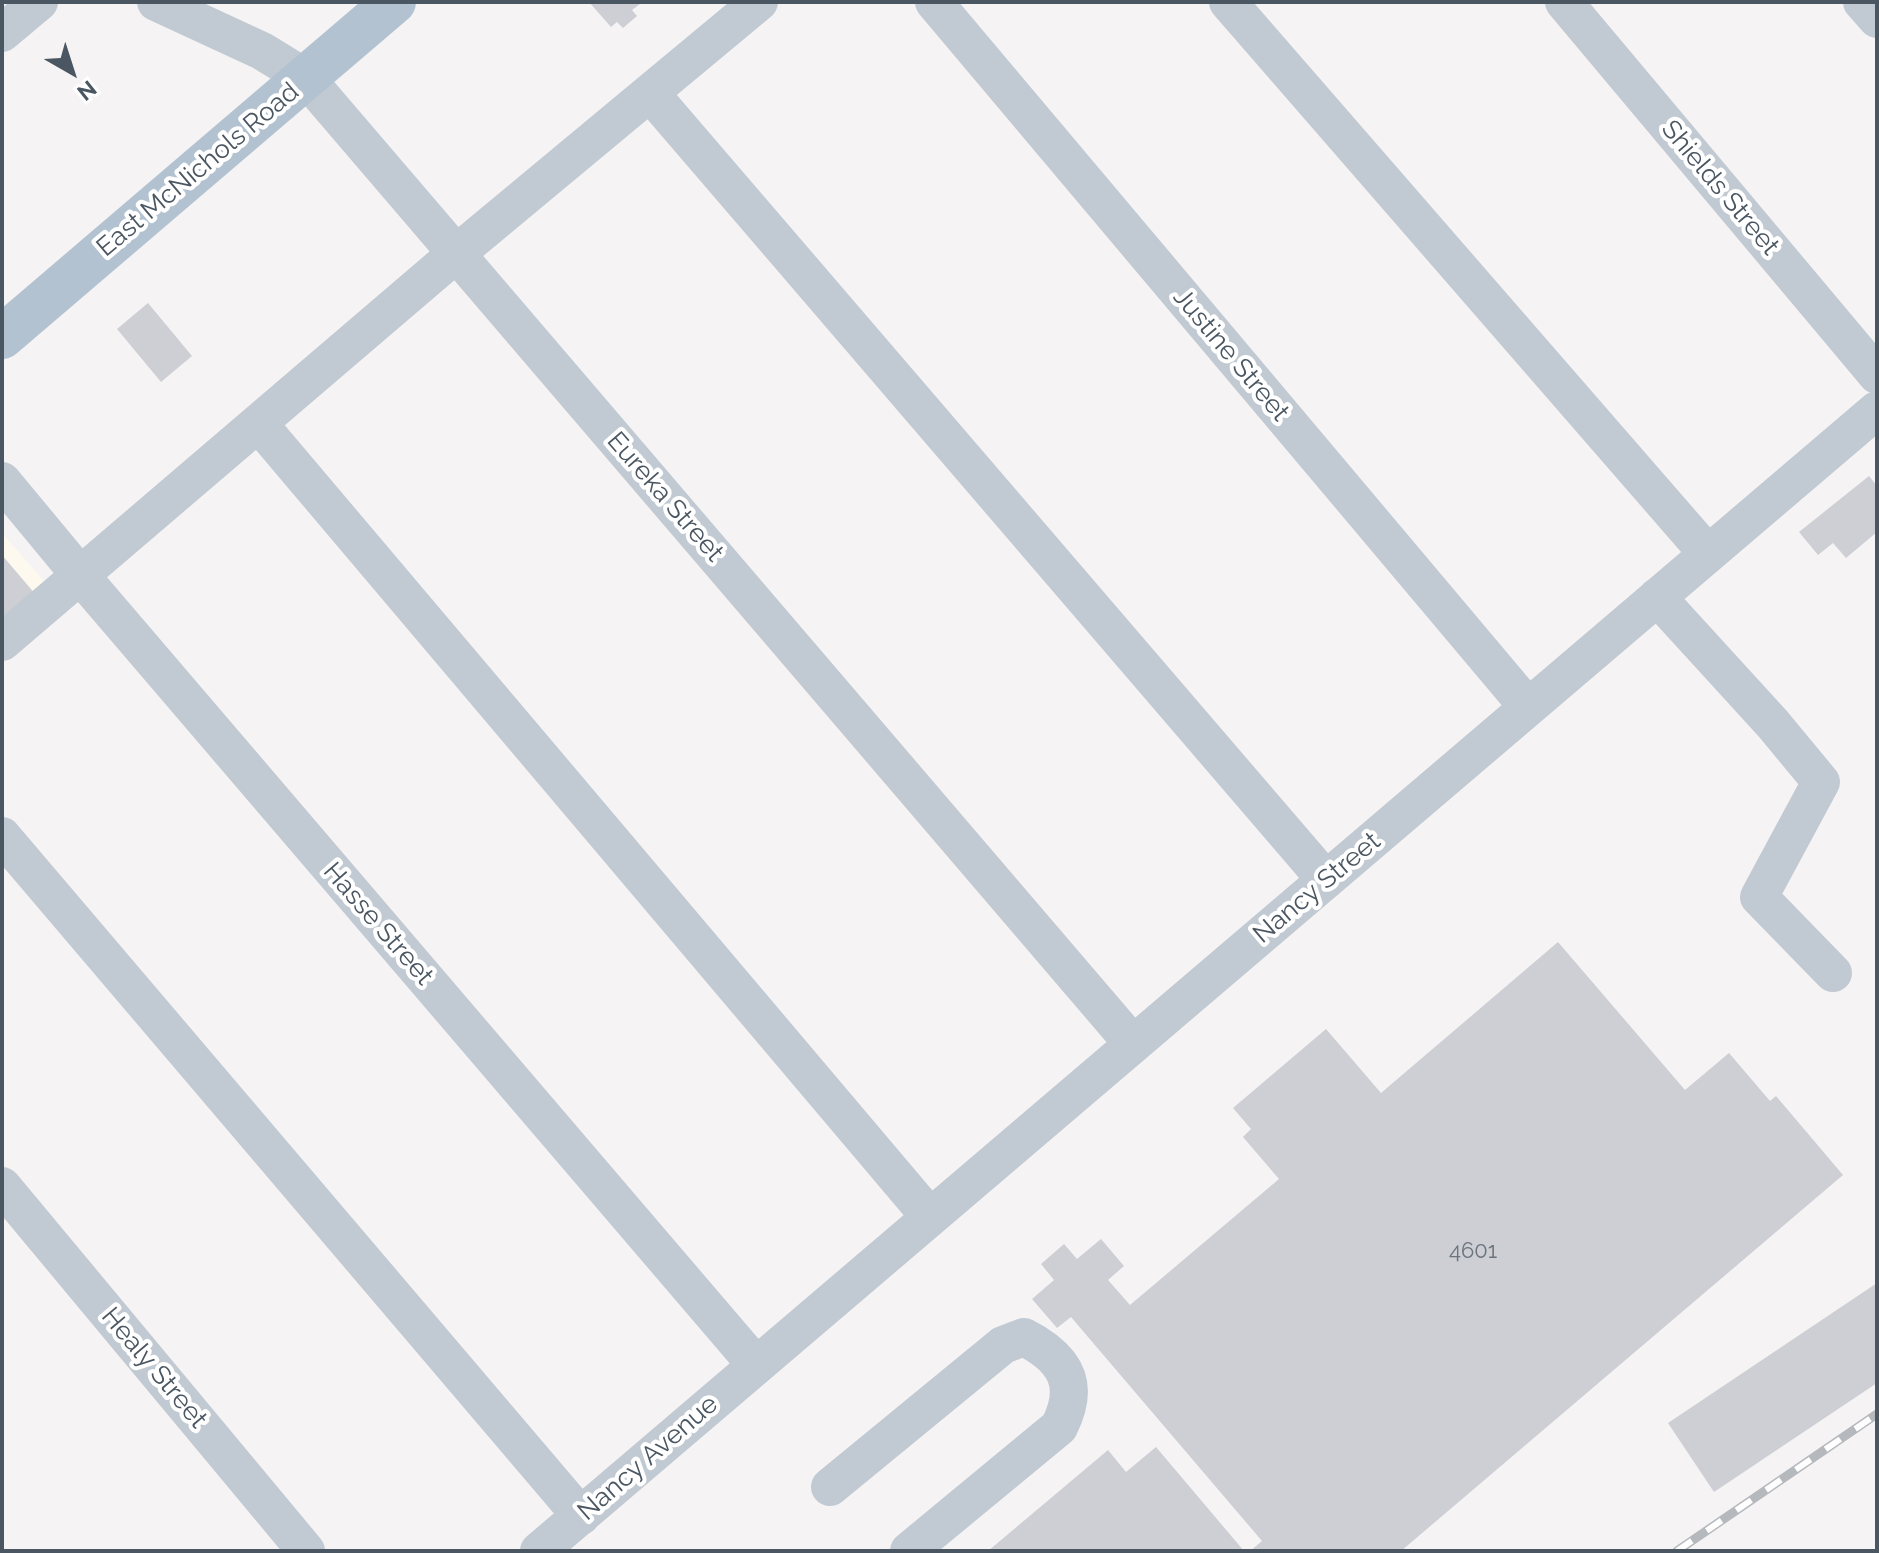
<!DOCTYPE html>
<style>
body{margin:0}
#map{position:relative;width:1879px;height:1553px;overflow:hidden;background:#f5f3f3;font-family:Raleway,sans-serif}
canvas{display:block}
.frame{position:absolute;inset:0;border:4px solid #4a5661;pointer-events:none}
.north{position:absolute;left:32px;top:32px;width:80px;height:80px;-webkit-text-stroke:6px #fff;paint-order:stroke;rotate:141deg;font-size:22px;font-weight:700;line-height:32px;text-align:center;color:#4a5661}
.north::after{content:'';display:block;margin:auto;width:28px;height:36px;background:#4a5661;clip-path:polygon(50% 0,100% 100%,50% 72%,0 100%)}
</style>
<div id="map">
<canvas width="1879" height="1553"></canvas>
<div class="frame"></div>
<div class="north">N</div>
</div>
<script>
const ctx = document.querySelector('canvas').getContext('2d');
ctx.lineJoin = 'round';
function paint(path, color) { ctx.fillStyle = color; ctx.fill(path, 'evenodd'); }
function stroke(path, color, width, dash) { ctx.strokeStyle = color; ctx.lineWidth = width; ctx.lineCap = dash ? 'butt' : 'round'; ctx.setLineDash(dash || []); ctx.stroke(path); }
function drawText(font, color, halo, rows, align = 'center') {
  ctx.font = font + ' Raleway,sans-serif'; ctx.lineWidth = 8; ctx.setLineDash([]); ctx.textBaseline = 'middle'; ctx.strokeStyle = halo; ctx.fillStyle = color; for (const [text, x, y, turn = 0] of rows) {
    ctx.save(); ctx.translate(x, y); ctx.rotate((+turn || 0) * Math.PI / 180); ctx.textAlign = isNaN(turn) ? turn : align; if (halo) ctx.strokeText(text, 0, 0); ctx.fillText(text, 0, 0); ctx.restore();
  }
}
paint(new Path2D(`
 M2,533L44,581L2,617Z`), '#fdf9ef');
paint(new Path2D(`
 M589,2H638L640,4L632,10L637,16L623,28L617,22L611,27Z
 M148,303L192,356L161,382L117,329Z
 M1869,476L1877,486V532L1846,558L1833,543L1818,555L1799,532Z
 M2,555L36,595L2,623Z
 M1558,942L1685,1090L1729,1053L1770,1101L1776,1096L1843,1175L1401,1551H1250L1262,1541L1071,1317L1057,1328L1032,1299L1054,1280L1041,1264L1064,1244L1077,1259L1101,1239L1124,1266L1108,1280L1130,1305L1279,1179L1243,1137L1251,1129L1233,1108L1326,1029L1381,1093Z
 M1877,1283V1383L1714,1492L1668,1423Z
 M1156,1447L1244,1551H988L1108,1450L1126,1472Z`), '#cdcfd5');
stroke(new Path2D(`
 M156,2L262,51L306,78L1133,1044
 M934,2L1528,707
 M1228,2L1708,554
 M1564,2L1877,375
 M1862,2L1877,19
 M2,33L39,2
 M650,93L1326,880
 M258,423L930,1217
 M2,481L80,575L756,1365
 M1657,597L1773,724L1821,782L1759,897L1833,973
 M2,642L457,253L759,2
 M2,836L581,1516
 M2,1186L306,1551
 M830,1487L1003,1345L1024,1337C1065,1358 1081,1384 1059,1427L909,1551
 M539,1551L1877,410`), '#c1cad2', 38);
stroke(new Path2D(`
 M2,337L394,2`), '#b3c2d1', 44);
const rail = new Path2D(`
 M1677,1551L1877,1414`);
stroke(rail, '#b5b8bd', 9);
stroke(rail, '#fff', 6, [18]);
drawText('22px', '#6b747e', null, [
 ["4601",1473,1251]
]);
drawText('26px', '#4a5661', '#fff', [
 ["East McNichols Road",198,170,-40],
 ["Shields Street",1720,188,50],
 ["Justine Street",1231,355,50],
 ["Eureka Street",665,497,49],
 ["Nancy Street",1317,888,-40],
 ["Hasse Street",378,924,49],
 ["Healy Street",154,1368,50],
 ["Nancy Avenue",648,1458,-41]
]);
</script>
